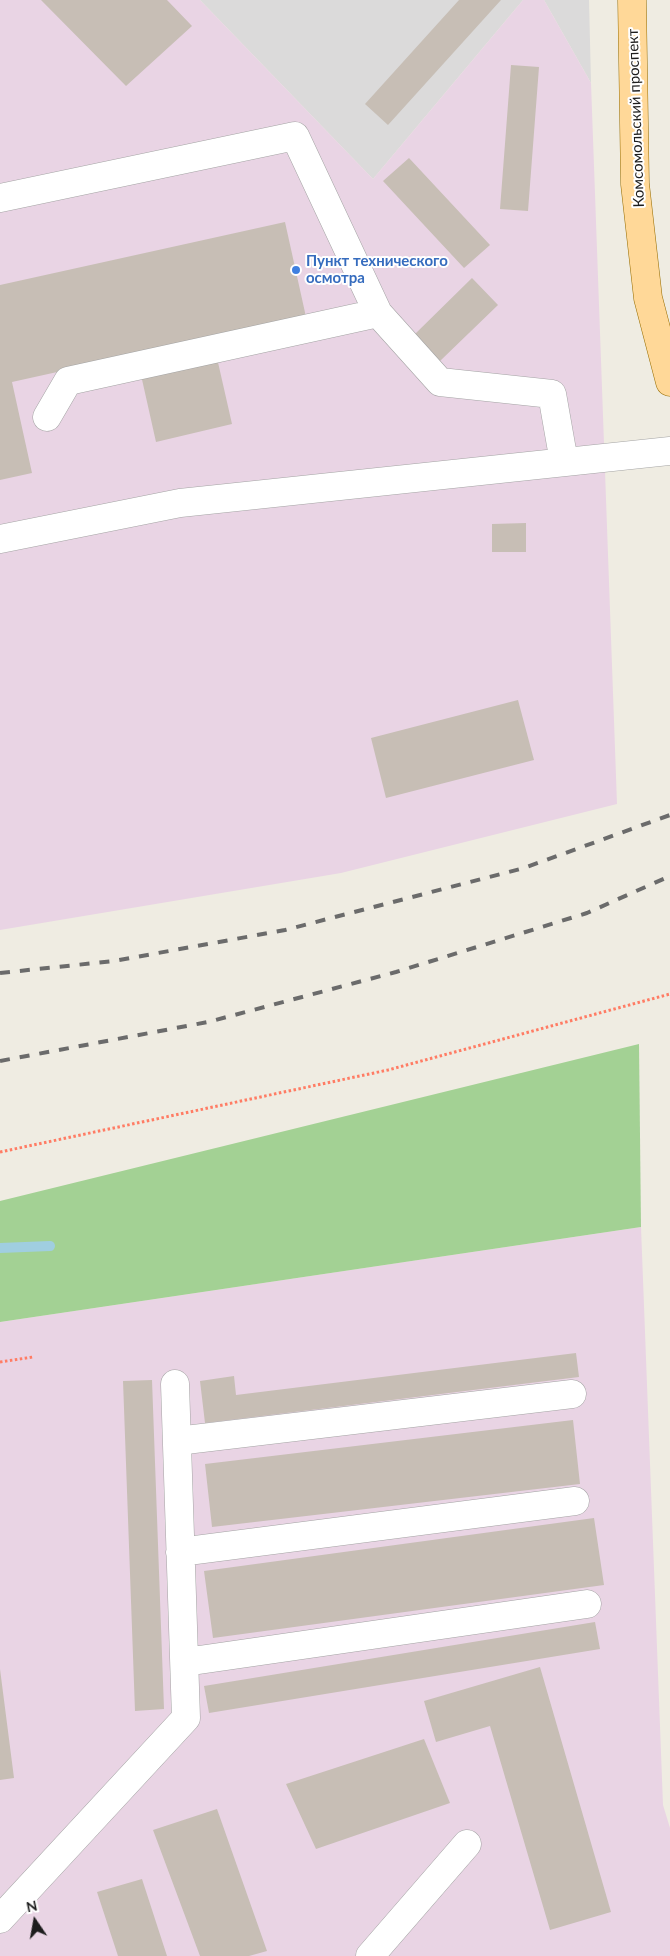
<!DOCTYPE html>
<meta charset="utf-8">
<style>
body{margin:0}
#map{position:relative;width:670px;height:1956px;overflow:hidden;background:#efece2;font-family:Lato,sans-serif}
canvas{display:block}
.north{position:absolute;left:10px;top:1896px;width:50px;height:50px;-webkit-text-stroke:4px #fff;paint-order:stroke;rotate:348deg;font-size:14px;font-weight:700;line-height:20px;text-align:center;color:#1d1d1d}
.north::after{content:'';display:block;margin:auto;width:18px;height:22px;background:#1d1d1d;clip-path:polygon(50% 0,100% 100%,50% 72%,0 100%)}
</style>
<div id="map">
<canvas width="670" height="1956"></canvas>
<div class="north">N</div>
</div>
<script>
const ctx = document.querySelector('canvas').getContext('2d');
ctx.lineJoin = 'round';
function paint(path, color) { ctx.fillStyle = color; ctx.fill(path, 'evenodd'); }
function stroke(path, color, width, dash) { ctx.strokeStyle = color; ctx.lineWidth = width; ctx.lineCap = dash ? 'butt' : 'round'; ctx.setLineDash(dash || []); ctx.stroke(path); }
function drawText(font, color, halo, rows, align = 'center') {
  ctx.font = font + ' Lato,sans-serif'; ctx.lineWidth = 4; ctx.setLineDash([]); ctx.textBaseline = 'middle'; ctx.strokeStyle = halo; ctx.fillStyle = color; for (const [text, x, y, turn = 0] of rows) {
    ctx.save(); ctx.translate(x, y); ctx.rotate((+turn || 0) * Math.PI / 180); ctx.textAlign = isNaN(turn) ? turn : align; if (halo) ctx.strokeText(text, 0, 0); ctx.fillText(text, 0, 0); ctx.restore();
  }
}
paint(new Path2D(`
 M200,0H523L373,179Z
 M544,0H589L591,83Z`), '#dbdada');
paint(new Path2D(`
 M0,0H200L373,179L523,0H544L591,83L617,804L341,873L0,930Z
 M641,1227L663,1805L670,1828V1956H0V1322Z`), '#e9d4e4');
paint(new Path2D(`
 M639,1044L641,1227L0,1322V1201Z`), '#a3d194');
stroke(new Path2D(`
 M0,1248L50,1246`), '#a0cee0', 10);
paint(new Path2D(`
 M41,0H167L192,26L126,86Z
 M459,0H501L388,125L365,104Z
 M511,65L539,67L528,211L500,209Z
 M409,158L490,245L464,268L383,181Z
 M285,222L306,317L12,382L32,473L0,480V285Z
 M472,278L498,305L440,361L414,335Z
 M217,358L232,424L156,442L141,375Z
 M526,523V552H492V524Z
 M518,700L534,760L386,798L371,738Z
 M576,1353L579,1377L205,1423L200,1381L234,1376L236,1395Z
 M152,1380L164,1709L135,1711L123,1381Z
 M573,1420L580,1484L212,1527L205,1464Z
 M594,1518L604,1585L213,1638L204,1571Z
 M595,1622L600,1649L209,1713L204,1686Z
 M540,1667L611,1912L550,1930L490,1726L436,1742L424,1701Z
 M0,1669L14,1778L0,1780Z
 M424,1739L450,1803L316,1849L286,1784Z
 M217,1809L267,1951L249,1956H200L153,1830Z
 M142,1879L167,1956H118L97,1892Z`), '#c7beb5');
const minor = new Path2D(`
 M0,198L295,136L378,313
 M47,417L68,381L378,313L440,382L552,394L564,462
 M0,539L180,503L670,451
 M177,1441L572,1394
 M180,1552L575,1501
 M185,1662L587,1604
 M0,1919L186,1718L175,1384
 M370,1956L467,1844`);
const major = new Path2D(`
 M632,0L635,184L648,298L670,382`);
stroke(minor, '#a4a4a4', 29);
stroke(major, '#976d00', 29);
stroke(new Path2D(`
 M0,1152L388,1070L670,994
 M0,1362L33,1357`), '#ff7c64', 3, [2.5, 2.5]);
stroke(minor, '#fff', 28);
stroke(major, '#ffd898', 28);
stroke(new Path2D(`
 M0,973L114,961L285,930L524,868L670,815
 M0,1061L208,1022L396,972L587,913L670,876`), '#6b6b6b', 4, [10, 10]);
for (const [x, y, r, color] of [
 [296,270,5,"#3f7fe0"]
]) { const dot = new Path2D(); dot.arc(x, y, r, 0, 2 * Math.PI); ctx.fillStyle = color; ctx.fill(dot); stroke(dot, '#fff', 2); }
drawText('15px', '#1d1d1d', '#fff', [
 ["Комсомольский проспект",636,118,-92]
]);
drawText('bold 15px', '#366cbe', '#fff', [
 ["Пункт технического",306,261],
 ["осмотра",306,278]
], 'left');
</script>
